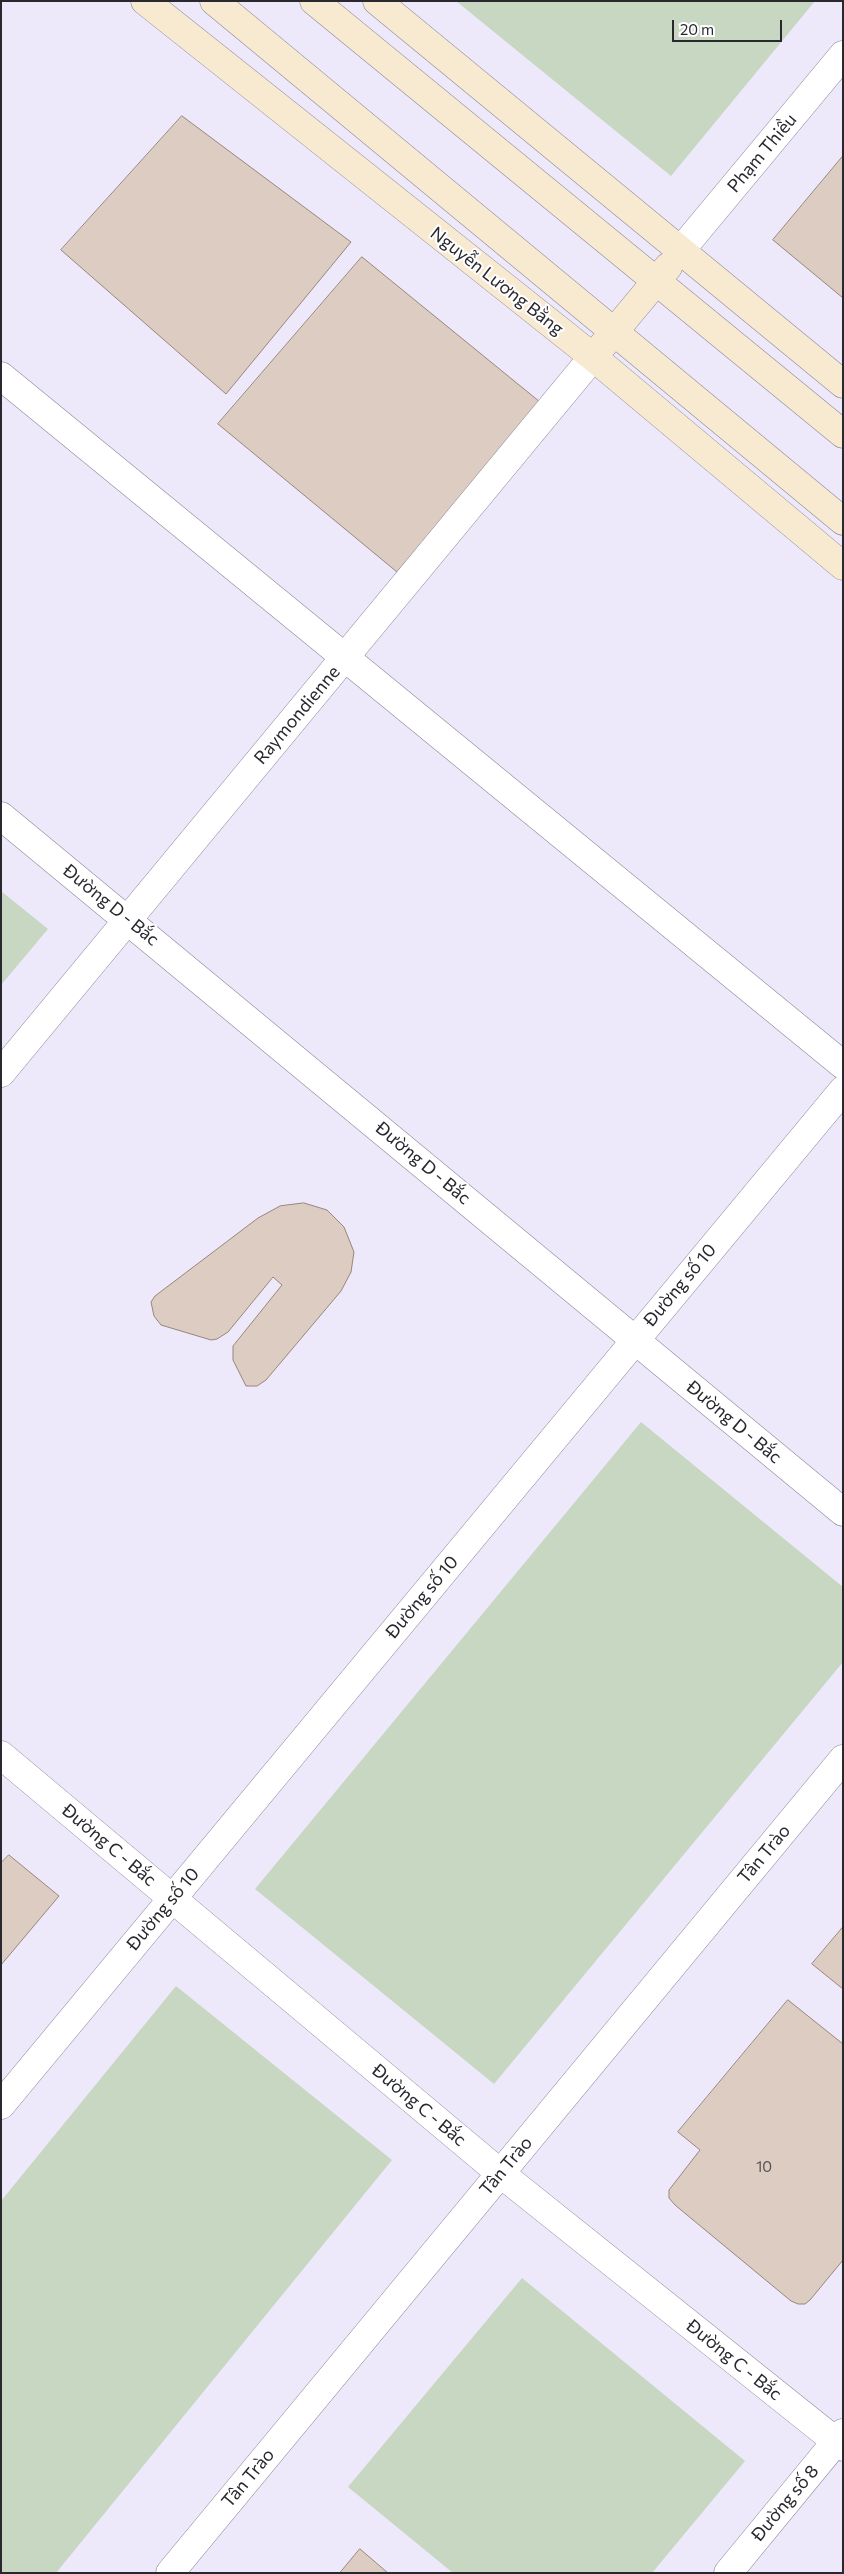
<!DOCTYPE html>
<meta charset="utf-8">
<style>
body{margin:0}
#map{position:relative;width:844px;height:2574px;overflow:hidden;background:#ede9fb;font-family:Commissioner,sans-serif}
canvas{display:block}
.frame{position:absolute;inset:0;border:2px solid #2a282f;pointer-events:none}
.scale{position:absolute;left:672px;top:20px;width:110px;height:22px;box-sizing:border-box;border:2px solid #2a282f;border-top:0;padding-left:6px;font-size:15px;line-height:18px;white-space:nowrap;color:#2a282f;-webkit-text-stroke:4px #fff;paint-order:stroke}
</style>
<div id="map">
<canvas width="844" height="2574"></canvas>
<div class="frame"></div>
<div class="scale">20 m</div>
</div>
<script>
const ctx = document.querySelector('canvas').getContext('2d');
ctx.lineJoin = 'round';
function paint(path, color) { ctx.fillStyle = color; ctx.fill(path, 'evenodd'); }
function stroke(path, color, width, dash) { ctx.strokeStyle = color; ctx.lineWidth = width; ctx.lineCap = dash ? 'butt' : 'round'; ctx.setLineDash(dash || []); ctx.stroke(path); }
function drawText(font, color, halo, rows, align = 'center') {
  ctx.font = font + ' Commissioner,sans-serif'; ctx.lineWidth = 4; ctx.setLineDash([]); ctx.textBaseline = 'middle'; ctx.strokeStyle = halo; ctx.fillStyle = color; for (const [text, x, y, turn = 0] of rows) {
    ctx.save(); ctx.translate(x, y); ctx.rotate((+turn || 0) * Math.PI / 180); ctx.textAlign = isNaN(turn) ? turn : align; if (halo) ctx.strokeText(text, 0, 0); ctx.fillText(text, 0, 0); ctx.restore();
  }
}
paint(new Path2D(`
 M456,1H815L671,176Z
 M1,891L48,929L1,985Z
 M641,1422L843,1587V1662L494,2084L255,1889Z
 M176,1986L392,2160L56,2573H1V2201Z
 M522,2278L745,2461L652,2573H453L348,2487Z`), '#c7d7c2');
const building = new Path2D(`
 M182,116L351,242L226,394L61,250Z
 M843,156V298L773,240Z
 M362,257L540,402L397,572L218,424Z
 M304,1203L327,1210L344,1227L354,1252L351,1272L341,1291L266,1380L257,1386H246L233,1360V1346L282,1285L273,1277L228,1332L217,1339L211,1340L161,1325L154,1316L151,1302L155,1296L258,1218L280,1206Z
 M9,1855L59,1896L1,1965V1863Z
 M843,1927V1989L812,1964Z
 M788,2000L843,2044V2260L810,2300L805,2304H798L791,2301L675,2205L669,2198V2190L700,2150L678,2132Z
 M360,2549L388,2573H340Z`);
paint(building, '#ddccc1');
stroke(building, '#96867c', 1);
const minor = new Path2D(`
 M681,250L843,55
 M1,376L843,1065
 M1,816L843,1512
 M1,1755L500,2173L843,2447
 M1,2105L843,1090
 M170,2573L843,1759
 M728,2573L843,2433`);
const tertiary = new Path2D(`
 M1,1073L593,357`);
const secondary = new Path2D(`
 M145,1L593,357L843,566
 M214,1L843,521
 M314,1L843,434
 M377,1L843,384
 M603,345L668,267`);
stroke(minor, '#8b8898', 29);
stroke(tertiary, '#8b8898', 29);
stroke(secondary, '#8b8898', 29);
stroke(minor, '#fff', 28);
stroke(tertiary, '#fff', 28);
stroke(secondary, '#f7ead1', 28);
drawText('15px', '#575154', null, [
 ["10",764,2167]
]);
drawText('18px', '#2a282f', '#fff', [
 ["Phạm Thiều",762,153,-50],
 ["Nguyễn Lương Bằng",497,281,38],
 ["Raymondienne",297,715,-50],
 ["Đường D - Bắc",111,905,39],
 ["Đường D - Bắc",423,1163,40],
 ["Đường số 10",680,1285,-50],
 ["Đường D - Bắc",734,1422,40],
 ["Đường số 10",422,1597,-50],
 ["Đường C - Bắc",109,1845,40],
 ["Tân Trào",764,1854,-50],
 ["Đường số 10",163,1909,-50],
 ["Đường C - Bắc",419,2105,40],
 ["Tân Trào",506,2166,-50],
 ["Đường C - Bắc",734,2360,39],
 ["Tân Trào",248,2478,-50],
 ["Đường số 8",785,2503,-50]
]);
</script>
